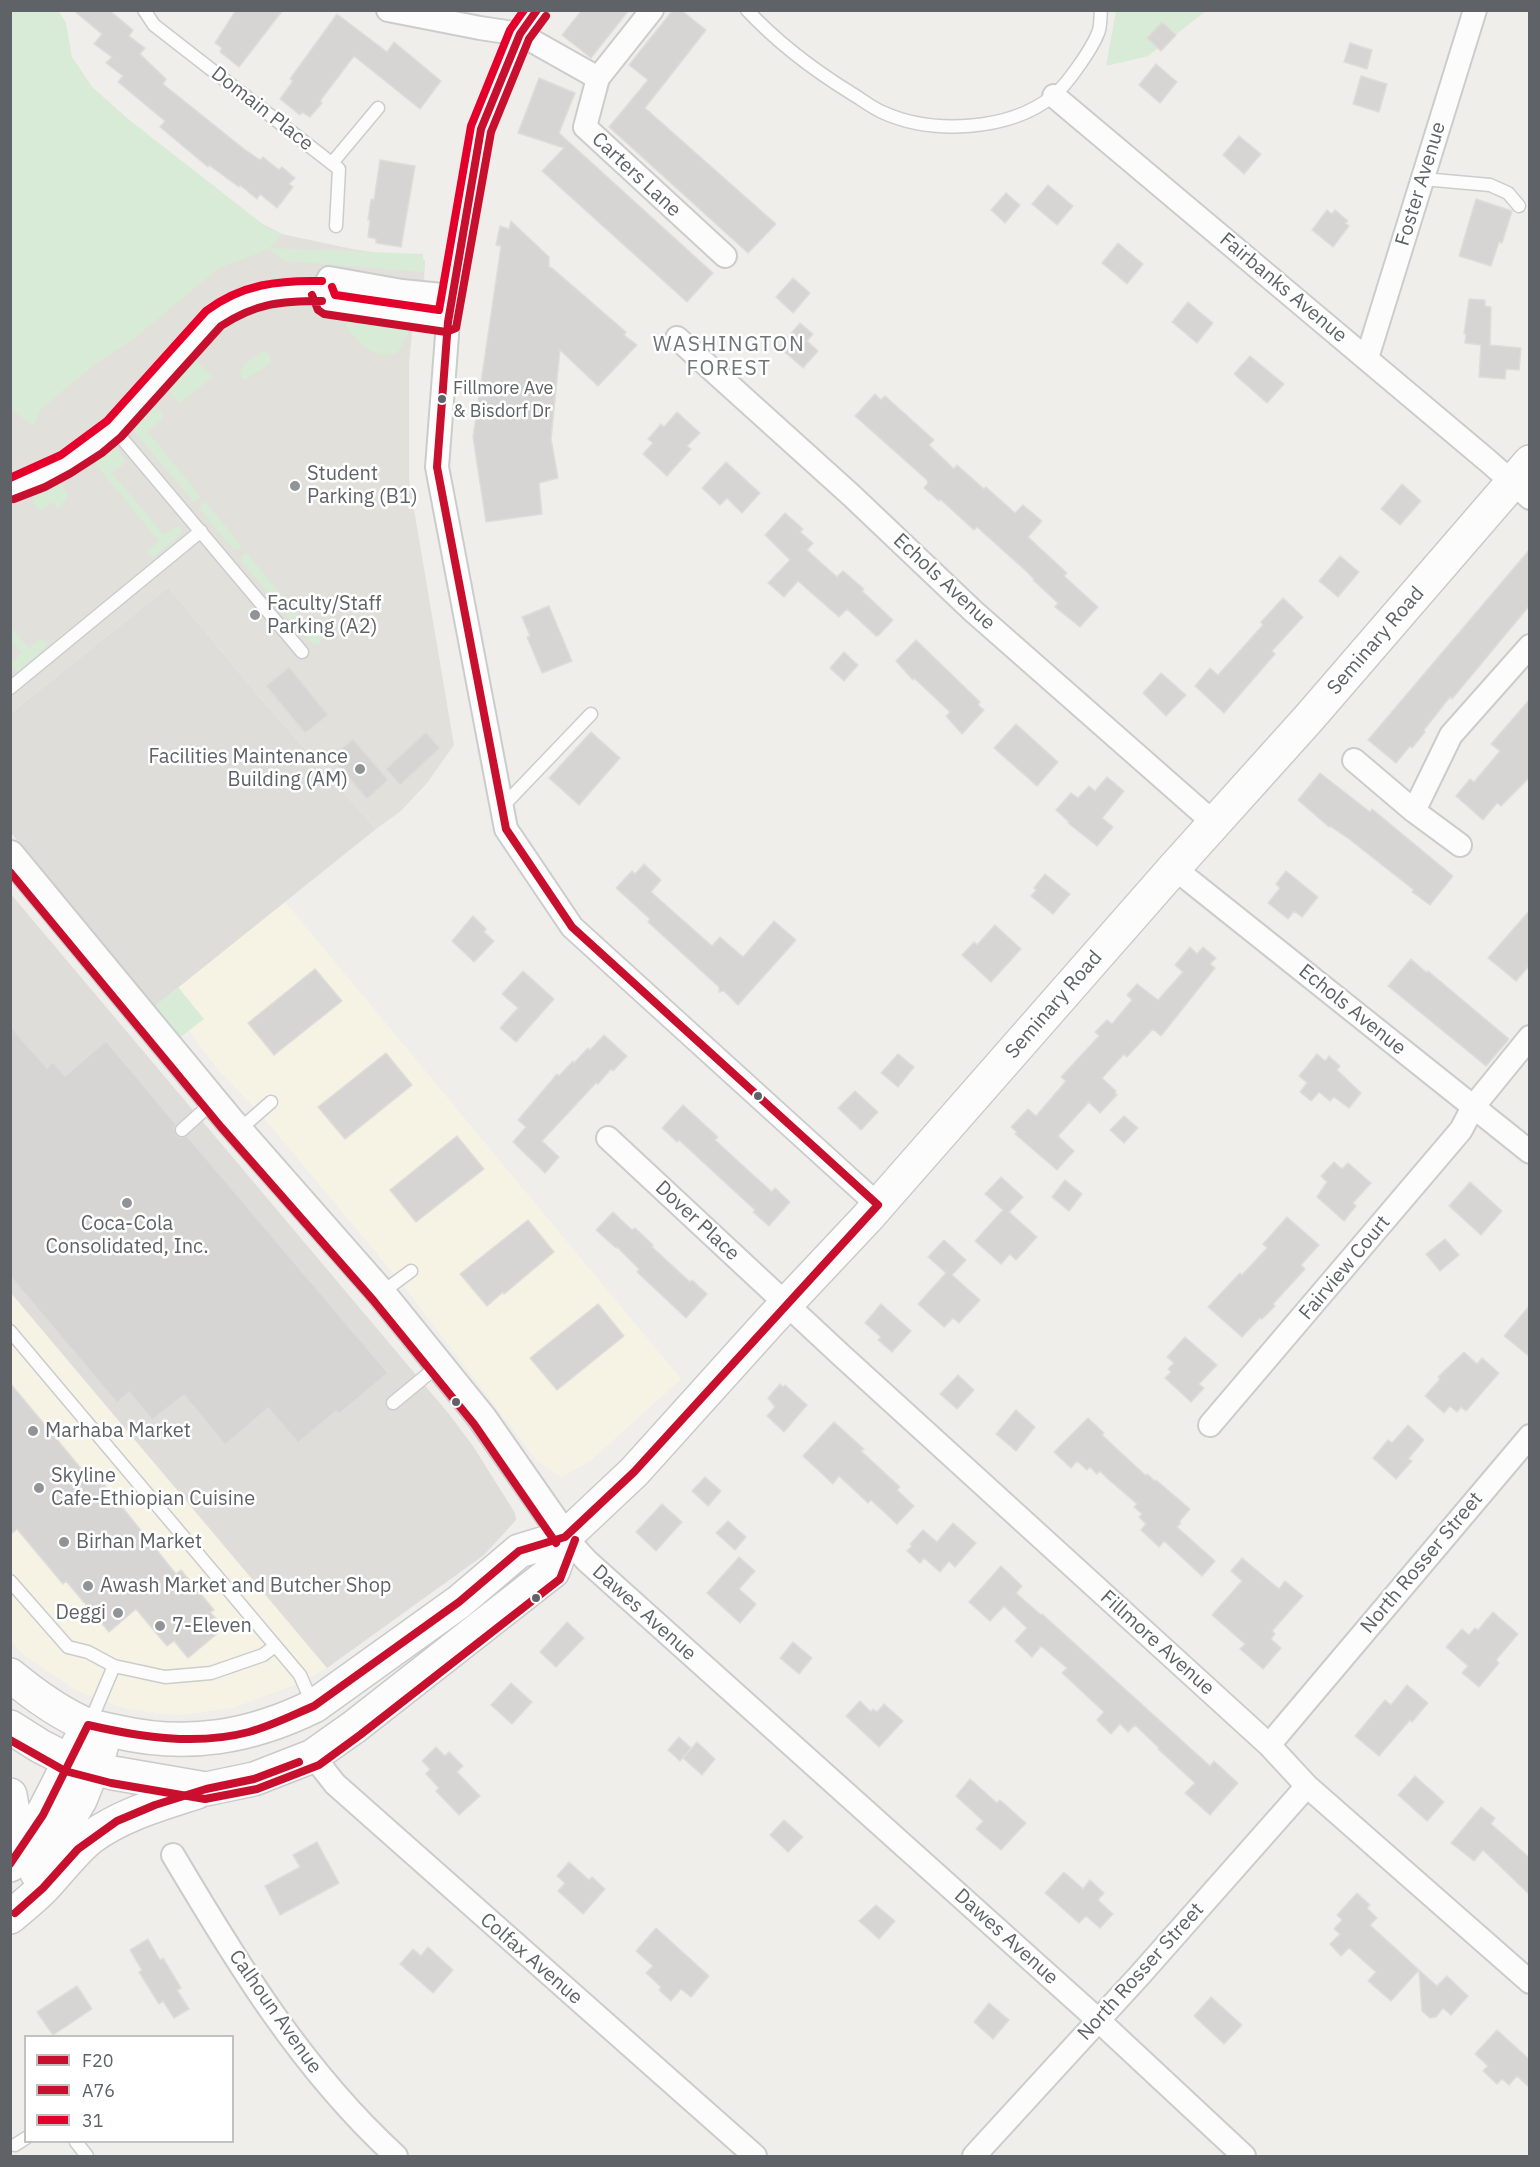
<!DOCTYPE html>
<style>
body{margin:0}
#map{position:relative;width:1540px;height:2167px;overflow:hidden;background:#efeeea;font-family:"IBM Plex Sans",sans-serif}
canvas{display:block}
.frame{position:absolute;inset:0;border:12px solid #5f6368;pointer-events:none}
.legend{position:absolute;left:24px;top:2035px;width:210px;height:108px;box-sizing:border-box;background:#fff;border:2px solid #bfc1c3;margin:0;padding:8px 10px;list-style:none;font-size:18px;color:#5f6368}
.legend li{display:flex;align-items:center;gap:12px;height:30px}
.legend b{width:30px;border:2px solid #bfc1c3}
</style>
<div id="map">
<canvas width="1540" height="2167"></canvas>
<div class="frame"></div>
<ul class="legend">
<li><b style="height:8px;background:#c8102e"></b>F20</li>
<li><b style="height:8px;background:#c8102e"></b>A76</li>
<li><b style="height:8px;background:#e4002b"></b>31</li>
</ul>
</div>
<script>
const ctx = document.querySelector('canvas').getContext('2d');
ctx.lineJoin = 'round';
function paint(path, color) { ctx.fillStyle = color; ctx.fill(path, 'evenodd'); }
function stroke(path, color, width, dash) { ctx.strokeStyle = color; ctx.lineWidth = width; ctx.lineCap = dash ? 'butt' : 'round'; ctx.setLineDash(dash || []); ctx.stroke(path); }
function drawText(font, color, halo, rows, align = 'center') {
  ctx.font = font + ' "IBM Plex Sans",sans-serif'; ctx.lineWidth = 5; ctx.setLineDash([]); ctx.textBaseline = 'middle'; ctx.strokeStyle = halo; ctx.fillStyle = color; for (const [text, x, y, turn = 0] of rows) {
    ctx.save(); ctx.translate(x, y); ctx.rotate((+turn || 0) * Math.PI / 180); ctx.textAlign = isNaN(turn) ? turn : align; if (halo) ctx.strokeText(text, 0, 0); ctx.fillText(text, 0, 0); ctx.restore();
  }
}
paint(new Path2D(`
 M285,902L681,1379L589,1462L562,1477L538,1462L399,1280L259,1112L218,1070L189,1031L203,1018L178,987Z
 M11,1293L327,1668L297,1684L233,1708L181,1715L147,1712L123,1708L77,1691L24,1655L11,1641Z`), '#f7f3e4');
paint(new Path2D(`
 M168,587L262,700L376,829L154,1007L11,833V713Z
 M10,893L449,1414L473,1446L515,1513L516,1520L484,1555L327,1668L11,1293Z`), '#dfddda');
paint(new Path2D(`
 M40,10L92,87L222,203L282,234L352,249L425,260L424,282L412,332L409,364V480L454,745L427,783L401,811L376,829L262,700L168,587L11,713L10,11Z`), '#e2e0da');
paint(new Path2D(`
 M11,10L59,11L66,23L72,58L92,87L123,115L269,229L282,234L270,248L423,254L424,272L285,261L269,249L219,268L136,337L95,364L40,410L34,426L11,409Z
 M1116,11H1206L1148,56L1106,66Z
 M342,317L409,328L407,336L398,352C375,364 350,337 342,317Z
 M263,351L269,354L271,363L244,380L240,372L245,364Z
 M195,359L212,377L181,403C157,388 178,374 191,360Z
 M158,408L162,413V419L148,432L201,497L193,501L134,432C133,422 143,415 149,409Z
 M110,446C119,447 123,455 125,463L112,473L164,535L174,527H180L182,533L154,557L147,554L149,549L159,541L93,461Z
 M61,483L69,495L58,509L52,502L42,510H38L32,500C36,489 49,485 61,483Z
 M205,501L242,547L234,550L199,509Z
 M246,552L315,636L334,621V629L317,644H313L309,641L242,562L241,557Z
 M10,626L29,648L40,639L47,642L45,648L19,671L11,668V663L22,653L11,640Z
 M178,987L204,1019L179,1038L154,1007Z`), '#d8ebd6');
const building = new Path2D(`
 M73,10H109L133,30L129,36L145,48L140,54L166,79L163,84L244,149L260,160L263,157L279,170L282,167L295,178L289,184L293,187L277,208L260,194L257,199L240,185L239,187L209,165L208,167L160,127L165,121L118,82L123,76L106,63L112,57L94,44L102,34Z
 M236,10H283L239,67L220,52L222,48L215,43Z
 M582,10H629L591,58L562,35Z
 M673,10H681L706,30L645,108L776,224L748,253L609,127L648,80L629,65Z
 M337,14L387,52L394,42L441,81L420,109L354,56L320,101L322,103L310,117L302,112L300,115L280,99L293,81L290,79Z
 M1162,22L1176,35L1161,51L1147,38Z
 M1350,43L1372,50L1367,69L1344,62Z
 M1156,64L1177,82L1160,103L1139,85Z
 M1361,76L1387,84L1379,112L1353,104Z
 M539,78L575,93L559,133L713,273L687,302L542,171L564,148L518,133Z
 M1239,136L1261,154L1244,174L1223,155Z
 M380,160L415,166L401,247L376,243V239L368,237L370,220H368L371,199L374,200Z
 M1048,185L1073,206L1057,225L1032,204Z
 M1006,193L1020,205L1005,223L991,210Z
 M1476,199L1512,211L1502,243L1499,242L1491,266L1459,256Z
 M1327,210L1332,214L1335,210L1348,221L1345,223L1349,226L1333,247L1312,230Z
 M511,221L549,257V267L552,268L626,332L624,335L637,345L598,386L560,350L551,439L558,478L539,483L542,514L486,522L473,437L501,246L496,245L500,226L509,229Z
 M1118,243L1143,264L1127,284L1102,263Z
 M793,278L810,293L793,313L776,297Z
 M1469,299L1485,300V306L1491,307L1490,345L1521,348L1519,370L1506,369L1505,379L1479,377L1481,345L1465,343L1466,334H1464Z
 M1188,302L1213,323L1197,343L1172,322Z
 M800,323L813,334L807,341L818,351L803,368L779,347Z
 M1250,356L1284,384L1267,403L1234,374Z
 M875,394L881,400L885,396L934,440L929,445L954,469L957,465L984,489L986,487L1015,513L1023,505L1042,521L1028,537L1067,573L1064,576L1098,607L1080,627L1055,607L1058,603L1033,580L1034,579L1026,571L977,527L974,530L940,499L939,501L924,488L928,483L927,480L855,416Z
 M677,412L700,433L687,446L691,449L667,476L643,454L653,443L648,439L661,424L664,427Z
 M726,462L760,493L742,513L727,498L720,505L702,488Z
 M1402,484L1421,501L1400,525L1381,509Z
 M785,513L803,529L800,532L813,543L807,550L837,577L843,571L864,589L862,591L893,620L879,635L876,636L847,609L839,617L798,581L784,597L768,583L790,560L765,535Z
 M1530,549V605L1452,699L1450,697L1424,730L1425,732L1412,748L1410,746L1396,763L1368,740Z
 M1340,556L1359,572L1338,597L1319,581Z
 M1283,598L1303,617L1272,651L1275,654L1224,713L1195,686L1210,668L1218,675L1263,625L1261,622Z
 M549,606L572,661L542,673L527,637L530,636L522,617Z
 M916,640L980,702L978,705L984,710L962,734L946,716L950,712L914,678L913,680L896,661Z
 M844,652L858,665L844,681L830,668Z
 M289,667L328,715L305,733L266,686Z
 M1161,673L1186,695L1166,716L1143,693Z
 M1530,699V777L1501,806L1497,803L1483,820L1456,796L1470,779L1474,782L1500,751L1491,744Z
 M1016,724L1058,762L1037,786L994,748Z
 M426,732L440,748L400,785L386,769Z
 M591,732L620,758L579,805L549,778Z
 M353,739L388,780L367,799L331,757Z
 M1320,773L1370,812L1372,809L1453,876L1430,905L1412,892L1414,890L1349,839L1330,826L1329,827L1298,800Z
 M1107,777L1124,791L1102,818L1113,827L1097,846L1068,823L1069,822L1056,810L1071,793L1078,798L1089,786L1095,791Z
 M644,864L661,880L651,892L712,946L720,937L743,957L774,921L796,940L738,1005L724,991L719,992V987L648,922L650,919L616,888L632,871L635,874Z
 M1286,871L1318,897L1302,917L1294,911L1288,919L1268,903L1280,888L1276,884Z
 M1045,874L1070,894L1053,914L1031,896L1036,890L1034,888Z
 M1530,910V965L1516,981L1488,958Z
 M473,916L486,929L484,932L494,941L474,962L452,941Z
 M995,925L1021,949L991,982L962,955L974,942L977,945Z
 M1190,947L1197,954L1203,947L1216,958L1210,964L1215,968L1161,1036L1153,1029L1127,1057L1124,1054L1102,1078L1116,1091L1115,1093L1117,1095L1100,1113L1089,1102L1058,1136L1074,1151L1057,1170L1015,1134L1017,1132L1011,1127L1028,1109L1036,1116L1066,1081L1061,1077L1099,1036L1095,1032L1107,1020L1112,1024L1132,1000L1127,995L1137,984L1158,1000L1183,972L1175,965Z
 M1411,959L1427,973L1428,971L1509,1039L1486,1066L1388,986Z
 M315,969L342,1001L274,1055L248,1023Z
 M523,971L554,999L516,1042L500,1028L518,1008L502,994Z
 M10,1026L47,1068L53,1062L65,1076L106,1041L176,1124L174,1128L176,1135L180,1138L187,1136L388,1373L339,1414L336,1411L298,1443L268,1408L225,1445L184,1395L152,1420L129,1392L117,1403L10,1276Z
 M604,1035L627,1056L613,1071L611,1069L598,1084L596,1083L542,1141L559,1157L545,1173L513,1142L526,1127L518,1120L557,1074L559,1076L573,1061L574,1063L588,1048L590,1050Z
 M386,1053L412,1085L345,1139L318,1107Z
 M898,1054L914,1067L898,1087L881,1073Z
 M1317,1054L1325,1061L1329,1056L1340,1066L1337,1070L1361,1093L1349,1108L1334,1097L1330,1101L1319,1092L1311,1101L1300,1092L1307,1083L1299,1076Z
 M855,1091L878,1112L861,1130L838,1108Z
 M683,1105L718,1137L715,1140L752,1174L772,1192L775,1188L790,1202L769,1226L753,1212L755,1210L679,1140L677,1142L662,1128Z
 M1124,1116L1138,1128L1124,1143L1110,1130Z
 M457,1136L484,1169L416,1222L390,1190Z
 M1334,1162L1342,1169L1348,1163L1371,1183L1353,1203L1356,1206L1344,1221L1317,1197L1327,1182L1321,1176Z
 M1001,1177L1023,1197L1009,1212L1037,1237L1016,1260L1010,1254L1001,1264L975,1241L1003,1210L985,1194Z
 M1065,1180L1082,1194L1069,1211L1052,1197Z
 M1470,1182L1502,1211L1481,1235L1449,1206Z
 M613,1212L632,1230L635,1228L653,1245L652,1247L690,1282L692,1280L707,1294L686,1318L637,1272L639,1269L617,1247L616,1248L596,1230Z
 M1287,1217L1319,1245L1301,1265L1305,1269L1273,1304L1275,1306L1262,1319L1260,1318L1242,1337L1208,1307L1240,1273L1242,1275L1267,1248L1263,1244Z
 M528,1220L554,1252L504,1294L503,1292L487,1306L460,1274Z
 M1445,1239L1459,1255L1440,1271L1426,1254Z
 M944,1240L966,1260L952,1275L980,1300L959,1323L953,1318L944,1327L918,1304L946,1273L928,1257Z
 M598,1304L624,1336L557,1390L530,1358Z
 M881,1304L911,1331L892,1352L878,1340L881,1337L865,1323Z
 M1530,1305V1357L1504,1336Z
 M1185,1337L1217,1365L1199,1384L1204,1388L1191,1402L1165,1378L1171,1372L1168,1369L1174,1363L1167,1357Z
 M1464,1352L1477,1364L1482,1358L1499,1373L1466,1411L1461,1407L1457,1412L1450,1406L1444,1413L1425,1396L1440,1379L1438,1377Z
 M958,1375L974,1390L957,1409L940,1394Z
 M10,1383L84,1472L90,1467L176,1574L181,1570L214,1610L210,1612L224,1628L188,1658L174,1641L167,1646L136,1609L109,1632L66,1581L63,1584L17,1529L10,1535Z
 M780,1384L783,1387L785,1385L807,1405L784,1432L767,1416L775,1407L768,1398Z
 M1016,1410L1035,1427L1016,1451L996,1434Z
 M1088,1418L1104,1433L1102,1435L1146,1476L1147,1474L1155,1481L1156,1480L1190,1509L1179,1522L1181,1523L1177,1527L1215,1561L1202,1576L1164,1541L1159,1547L1141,1530L1146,1524L1139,1517L1142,1514L1134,1507L1137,1504L1108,1479L1100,1471L1097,1474L1090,1467L1087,1470L1077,1461L1071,1468L1054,1452Z
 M834,1422L864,1449L861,1451L900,1487L897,1490L914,1506L897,1524L871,1500L868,1503L839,1476L833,1484L803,1456Z
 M1408,1425L1424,1440L1408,1459L1412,1461L1396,1479L1373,1458L1388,1440L1392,1443Z
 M705,1477L721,1491L708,1506L692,1491Z
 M662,1504L682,1522L656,1551L636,1532Z
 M728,1521L746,1537L735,1550L716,1533Z
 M953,1523L976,1543L955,1567L949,1561L940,1572L924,1558L920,1563L907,1551L912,1546L910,1544L923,1530L937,1542Z
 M739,1557L755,1571L739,1589L756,1604L740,1623L707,1593Z
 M1242,1558L1279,1589L1285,1581L1303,1596L1272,1631L1275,1634L1271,1639L1281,1648L1263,1669L1240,1649L1245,1644L1212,1615L1242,1581L1231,1571Z
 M1001,1566L1022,1586L1016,1593L1041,1615L1042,1614L1210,1766L1214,1761L1238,1783L1210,1815L1185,1793L1195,1783L1158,1749L1159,1748L1135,1725L1128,1732L1120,1724L1111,1734L1097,1720L1104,1712L1062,1673L1067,1668L1041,1646L1032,1657L1015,1641L1027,1628L1004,1606L990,1621L969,1602Z
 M1493,1612L1518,1634L1496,1660L1499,1663L1479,1687L1462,1673L1468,1666L1446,1647L1462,1629L1469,1635L1475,1628L1478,1630Z
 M567,1622L584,1638L556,1667L540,1652Z
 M793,1642L812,1658L799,1674L780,1658Z
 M511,1683L532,1702L512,1724L491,1705Z
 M1407,1685L1428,1703L1412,1722L1410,1720L1379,1756L1355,1736L1385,1700L1391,1705Z
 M860,1701L871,1712L873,1709L877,1712L884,1704L903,1721L879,1747L846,1716Z
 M679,1737L691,1748L680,1761L668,1750Z
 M697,1742L715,1759L702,1775L683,1758Z
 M436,1747L445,1756L449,1752L463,1766L457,1772L480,1796L459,1815L436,1791L439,1788L426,1774L430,1769L422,1761Z
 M1415,1776L1444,1802L1427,1821L1398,1795Z
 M970,1779L997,1803L1000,1800L1026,1823L1001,1850L976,1829L983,1821L956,1796Z
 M1481,1807L1495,1818L1491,1824L1530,1858V1895L1483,1850L1474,1861L1451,1843Z
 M784,1820L803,1837L788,1852L770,1835Z
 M317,1842L339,1883L280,1915L265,1886L300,1867L293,1855Z
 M569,1862L589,1880L592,1877L605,1889L583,1914L558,1891L565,1883L557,1876Z
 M1064,1872L1083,1889L1090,1880L1104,1893L1098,1900L1113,1914L1100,1928L1086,1916L1079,1923L1045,1893Z
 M1357,1893L1370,1905L1367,1908L1377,1918L1370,1925L1419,1970L1391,2001L1368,1981L1376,1972L1349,1948L1341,1956L1330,1944L1340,1934L1334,1929L1342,1920L1337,1915Z
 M876,1905L895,1921L879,1939L859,1921Z
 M656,1928L709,1976L691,1997L681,1989L671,2001L659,1990L661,1987L646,1973L653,1966L636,1951Z
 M148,1939L160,1960L163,1958L181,1988L177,1990L189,2009L174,2018L163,2001L159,2004L139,1972L142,1970L130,1950Z
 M428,1947L453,1970L433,1993L400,1964L413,1949L421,1956Z
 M1419,1970L1437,1986L1447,1976L1468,1996L1451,2015L1443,2008L1436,2017L1430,2018L1422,2011Z
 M77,1986L92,2009L53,2035L37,2012Z
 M1211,1997L1242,2025L1224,2044L1194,2016Z
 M989,2003L1009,2020L993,2039L974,2022Z
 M1497,2030L1530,2060V2088L1517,2076L1509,2085L1502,2079L1497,2084L1483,2071L1488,2066L1475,2054Z`);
paint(building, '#d6d5d3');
stroke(building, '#deddd9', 1.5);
const service = new Path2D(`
 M144,10L154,25L339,169L336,226
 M747,10C778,43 812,69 851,93C861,99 871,107 882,112C932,135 1009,131 1053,96C1066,86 1092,49 1098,33C1101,27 1100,18 1101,10
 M332,163L378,108
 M1423,179L1490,185L1508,193L1519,206
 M114,429L302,652
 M10,688L201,531
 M502,807L591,714
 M182,1130L214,1101
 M239,1130L271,1102
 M381,1293L411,1271
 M10,1331L300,1675L313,1705
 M393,1403L439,1365
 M10,1581L68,1647L88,1652L114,1666L165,1677L211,1673L263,1655L275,1646
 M89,1725L114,1666
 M76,2142L87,2156
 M15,2145L26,2138`);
const minor = new Path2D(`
 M388,10L480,28L520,34L598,78
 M537,10L520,34L481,129L448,322L437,467L506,829L572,927L878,1205
 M652,10L598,78L585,127L725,256
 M1054,96L1488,461L1530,498
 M322,291L329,278L402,291L452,296
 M322,291L327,304L448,322
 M677,338L852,496L973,611L1214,823
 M1367,358L1475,10
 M10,489L41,477L66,464L96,444L114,429L214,318C254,290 274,290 322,291
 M1354,760L1414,811L1460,845
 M1414,811L1451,735L1530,646
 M1174,868L1530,1152
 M608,1138L841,1355L1269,1745L1307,1786L1530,1982
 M1210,1425L1461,1130L1473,1107L1530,1037
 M565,1537L587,1561L1097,2019L1244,2156
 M1269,1745L1530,1436
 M313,1756L335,1784L755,2156
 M173,1855C237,1963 302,2070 396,2156
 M974,2156L1139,1976L1307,1786`);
const tertiary = new Path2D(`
 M10,855L229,1120L381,1293L482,1418L565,1537`);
const secondary = new Path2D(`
 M10,1675C33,1694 59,1713 87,1725C97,1728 108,1730 118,1732C188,1748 251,1737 314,1706L459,1602L519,1551L565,1537L634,1472L772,1319L867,1218L1174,868L1309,718L1530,462
 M10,1727L40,1746L69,1761L113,1773L206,1789L254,1779L313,1756L354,1727L553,1571L565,1537
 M10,1795L14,1817L10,1831
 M10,1865C39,1828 57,1784 79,1743
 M37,1873L80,1800L101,1748
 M10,1917C22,1907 35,1897 45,1886C60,1870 73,1852 90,1838C121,1815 160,1804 197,1792`);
stroke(service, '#cbcccc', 15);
stroke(minor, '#cbcccc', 26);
stroke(tertiary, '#cbcccc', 32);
stroke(secondary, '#cacacb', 36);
stroke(service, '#fdfcfc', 12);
stroke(minor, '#fdfcfc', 22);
stroke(tertiary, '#fdfcfc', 28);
stroke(secondary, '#fdfcfc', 33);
stroke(new Path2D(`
 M537,10L520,34L481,129L448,322L437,467L506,829L572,927L878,1205
 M10,1864L43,1815L88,1725C140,1737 196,1746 249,1732C271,1726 293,1715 314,1706L459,1602L519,1551L565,1537L634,1472L878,1205
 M15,1913L43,1888L78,1849L117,1821L155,1805L206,1789L254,1779L299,1762`), '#c8102e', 8);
stroke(new Path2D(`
 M312,295L318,310L324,314L446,332L456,328L491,132L529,39L546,16
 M14,499L45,487L71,473L102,453L121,437L221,326C256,303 281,301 322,301
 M10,872L221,1127L373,1300L474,1424L556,1543
 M10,1740L65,1771L111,1783L205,1799L257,1789L319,1765L360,1735L560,1579L575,1540`), '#c8102e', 8);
stroke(new Path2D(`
 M332,287L335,295L439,310L471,126L510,30L524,10
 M10,478L61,455L107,421L206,311C242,284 279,280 322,281`), '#e4002b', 8);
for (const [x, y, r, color] of [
 [442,399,5,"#5f6368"],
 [295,486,6,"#919496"],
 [255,615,6,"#919496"],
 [360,769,6,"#919496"],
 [758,1096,5,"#5f6368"],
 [127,1203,6,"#919496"],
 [456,1402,5,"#5f6368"],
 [33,1431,6,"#919496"],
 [39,1488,6,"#919496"],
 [64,1542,6,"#919496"],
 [88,1586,6,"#919496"],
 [536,1598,5,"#5f6368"],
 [118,1613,6,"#919496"],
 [160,1626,6,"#919496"]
]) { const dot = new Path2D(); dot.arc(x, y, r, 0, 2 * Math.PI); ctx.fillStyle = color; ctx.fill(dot); stroke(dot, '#fff', 2); }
drawText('18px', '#5f6368', '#fff', [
 ["Fillmore Ave",453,389],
 ["& Bisdorf Dr",453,412]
], 'left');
drawText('20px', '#5f6368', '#fff', [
 ["Domain Place",262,109,38],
 ["Carters Lane",636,175,43],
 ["Foster Avenue",1421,184,-73],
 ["Fairbanks Avenue",1283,288,40],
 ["Echols Avenue",944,582,43],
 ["Seminary Road",1376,641,-49],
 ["Seminary Road",1054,1005,-49],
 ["Echols Avenue",1352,1010,39],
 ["Dover Place",697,1221,43],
 ["Fairview Court",1345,1268,-50],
 ["North Rosser Street",1422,1563,-50],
 ["Dawes Avenue",644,1613,42],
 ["Fillmore Avenue",1157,1643,42],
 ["Dawes Avenue",1006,1937,42],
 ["Colfax Avenue",531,1959,41],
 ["North Rosser Street",1141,1972,-48],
 ["Calhoun Avenue",275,2012,55]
]);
drawText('20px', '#5f6368', '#fff', [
 ["Student",307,474],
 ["Parking (B1)",307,497],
 ["Faculty/Staff",267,604],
 ["Parking (A2)",267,627],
 ["Facilities Maintenance",348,757,"right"],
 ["Building (AM)",348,780,"right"],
 ["Coca-Cola",127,1224,"center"],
 ["Consolidated, Inc.",127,1247,"center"],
 ["Marhaba Market",45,1431],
 ["Skyline",51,1476],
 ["Cafe-Ethiopian Cuisine",51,1499],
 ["Birhan Market",76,1542],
 ["Awash Market and Butcher Shop",100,1586],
 ["Deggi",106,1613,"right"],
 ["7-Eleven",172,1626]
], 'left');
ctx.letterSpacing = '1.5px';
drawText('21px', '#70757a', '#fff', [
 ["WASHINGTON",729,345],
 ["FOREST",729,369]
]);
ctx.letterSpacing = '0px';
</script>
